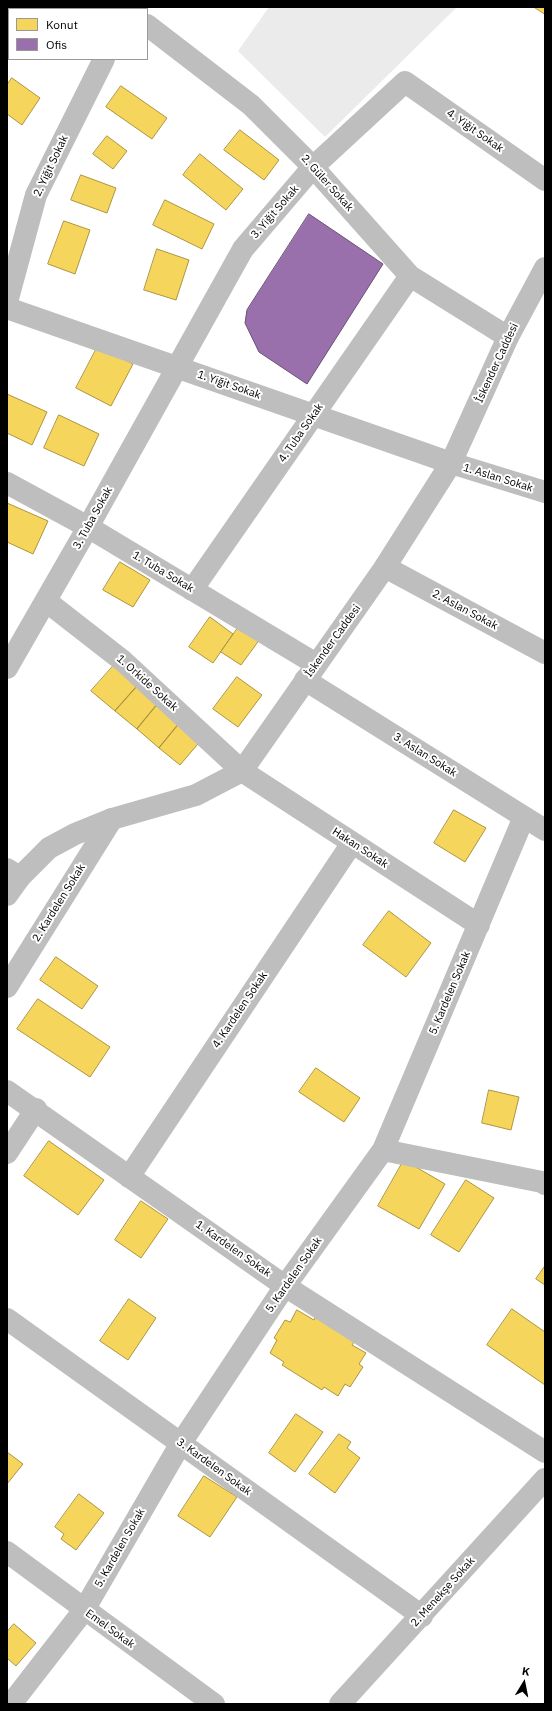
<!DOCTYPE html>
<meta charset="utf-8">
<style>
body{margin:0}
#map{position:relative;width:552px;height:1711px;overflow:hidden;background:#fff;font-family:"IBM Plex Sans",sans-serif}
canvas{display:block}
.frame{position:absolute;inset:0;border:8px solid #000;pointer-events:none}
.legend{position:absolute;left:8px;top:8px;width:140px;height:52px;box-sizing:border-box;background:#fff;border:1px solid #999;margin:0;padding:5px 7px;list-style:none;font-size:12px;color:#000}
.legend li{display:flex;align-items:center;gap:8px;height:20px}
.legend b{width:20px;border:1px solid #999}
.north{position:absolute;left:504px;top:1663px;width:40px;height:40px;-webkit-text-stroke:3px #fff;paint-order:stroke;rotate:10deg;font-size:11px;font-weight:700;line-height:16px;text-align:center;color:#000}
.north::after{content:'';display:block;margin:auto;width:14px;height:18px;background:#000;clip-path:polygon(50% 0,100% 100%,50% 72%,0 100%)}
</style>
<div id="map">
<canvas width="552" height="1711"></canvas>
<div class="frame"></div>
<ul class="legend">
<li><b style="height:11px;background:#f6d55c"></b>Konut</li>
<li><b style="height:11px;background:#9970ab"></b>Ofis</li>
</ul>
<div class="north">K</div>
</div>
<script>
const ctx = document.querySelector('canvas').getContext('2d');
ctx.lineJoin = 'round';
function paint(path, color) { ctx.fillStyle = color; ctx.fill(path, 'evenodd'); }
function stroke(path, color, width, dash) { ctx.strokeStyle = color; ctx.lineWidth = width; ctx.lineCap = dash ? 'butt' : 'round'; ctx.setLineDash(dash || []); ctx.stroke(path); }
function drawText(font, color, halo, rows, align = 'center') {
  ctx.font = font + ' "IBM Plex Sans",sans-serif'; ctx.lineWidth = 4; ctx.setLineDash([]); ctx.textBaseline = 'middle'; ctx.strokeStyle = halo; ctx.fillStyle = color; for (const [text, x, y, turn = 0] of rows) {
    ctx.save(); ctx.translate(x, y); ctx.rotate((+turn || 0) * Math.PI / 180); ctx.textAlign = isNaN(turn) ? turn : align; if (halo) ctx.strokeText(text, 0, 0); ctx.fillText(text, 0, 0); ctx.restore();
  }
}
paint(new Path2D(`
 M269,7H457L325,137L238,51Z`), '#ebebeb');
const homes = new Path2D(`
 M534,7H545V14Z
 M12,78L40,98L22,125L7,114V85Z
 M121,86L167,118L152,139L106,107Z
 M240,130L279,160L264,180L224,150Z
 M107,136L127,151L113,169L93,154Z
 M200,154L243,189L226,210L183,175Z
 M81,175L116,188L107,213L71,200Z
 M165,200L214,224L202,249L153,225Z
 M64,221L90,230L75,274L48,264Z
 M157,249L189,260L176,300L144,290Z
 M98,346L133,364L111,406L76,388Z
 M7,394L47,412L32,445L7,433Z
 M59,415L99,434L84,466L44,448Z
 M7,503L48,521L33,554L7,542Z
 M120,562L150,580L133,607L103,590Z
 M210,617L233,634L213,663L189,647Z
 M240,625L260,639L241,665L221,652Z
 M115,664L139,684L115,711L91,691Z
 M237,677L262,695L238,727L213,709Z
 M139,684L160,701L137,729L115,711Z
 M160,701L182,720L159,748L137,729Z
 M182,720L203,738L180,765L159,748Z
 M454,810L486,828L465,862L434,843Z
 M389,911L431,943L406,977L363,945Z
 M56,957L98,986L82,1009L40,980Z
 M38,999L110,1047L90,1077L17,1029Z
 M316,1068L360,1098L344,1122L299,1092Z
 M489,1090L519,1097L511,1130L482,1123Z
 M49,1141L104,1180L78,1215L24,1176Z
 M404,1160L445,1184L419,1229L378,1206Z
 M466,1180L494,1198L459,1252L431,1235Z
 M141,1201L168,1219L141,1258L115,1240Z
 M545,1266V1285L536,1279Z
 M129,1299L156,1318L128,1360L100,1341Z
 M512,1309L545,1332V1385L487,1345Z
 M297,1310L314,1320L316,1315L356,1339L352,1345L366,1353L359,1364L363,1367L350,1387L345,1384L338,1396L324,1387L322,1390L282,1365L284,1362L270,1353L277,1340L274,1338L285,1320L290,1322Z
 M296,1414L323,1432L295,1472L269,1453Z
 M339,1434L351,1442L347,1448L360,1458L335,1493L309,1474Z
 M7,1452L23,1464L7,1484Z
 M204,1476L237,1497L210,1537L178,1516Z
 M79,1494L104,1513L76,1550L61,1539L64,1534L55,1527Z
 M14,1624L36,1643L16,1666L7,1658V1632Z`);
paint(homes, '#f6d55c');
stroke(homes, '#ac9540', 1);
const offices = new Path2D(`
 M309,214L383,264L307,384L259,352L245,323L247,310Z`);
paint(offices, '#9970ab');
stroke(offices, '#6b4e78', 1);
stroke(new Path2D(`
 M123,7L126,9
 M147,25L251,105L313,167L410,276L508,337
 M7,302L36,195L104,59
 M7,308L451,463L545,492
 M7,483L88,527L316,664
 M385,567L545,653
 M192,590L410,276
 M46,601L123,661L242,771L479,925
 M7,668L88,527L243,249L313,167L405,82L545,180
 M305,680L545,830
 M7,869L20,877
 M7,987L112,819
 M7,1091L285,1286L545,1452
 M383,1150L542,1182L545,1184
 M7,1153L36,1109
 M129,1177L352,843
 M7,1319L422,1616
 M7,1552L214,1704
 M11,1704L84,1610L181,1443L285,1286L383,1150L524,817
 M340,1704L545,1479`), '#bebebe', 22);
stroke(new Path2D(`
 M7,895L20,877L49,848L75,834L112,819L196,795L242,771L385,567L451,463L508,337L545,268`), '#bebebe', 22);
drawText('11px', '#000', '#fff', [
 ["4. Yiğit Sokak",475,131,35],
 ["2. Yiğit Sokak",51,166,-65],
 ["2. Güler Sokak",327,183,48],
 ["3. Yiğit Sokak",275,212,-49],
 ["İskender Caddesi",497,363,-65],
 ["1. Yiğit Sokak",229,385,19],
 ["4. Tuba Sokak",301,433,-55],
 ["1. Aslan Sokak",498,478,17],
 ["3. Tuba Sokak",93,518,-61],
 ["1. Tuba Sokak",163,572,31],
 ["2. Aslan Sokak",465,610,28],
 ["İskender Caddesi",333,641,-54],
 ["1. Orkide Sokak",147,683,42],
 ["3. Aslan Sokak",425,755,32],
 ["Hakan Sokak",360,848,33],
 ["2. Kardelen Sokak",59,903,-58],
 ["5. Kardelen Sokak",450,993,-67],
 ["4. Kardelen Sokak",240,1010,-56],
 ["1. Kardelen Sokak",233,1249,35],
 ["5. Kardelen Sokak",294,1275,-55],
 ["3. Kardelen Sokak",214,1467,36],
 ["5. Kardelen Sokak",120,1548,-60],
 ["2. Menekşe Sokak",443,1592,-48],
 ["Emel Sokak",110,1629,36]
]);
</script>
